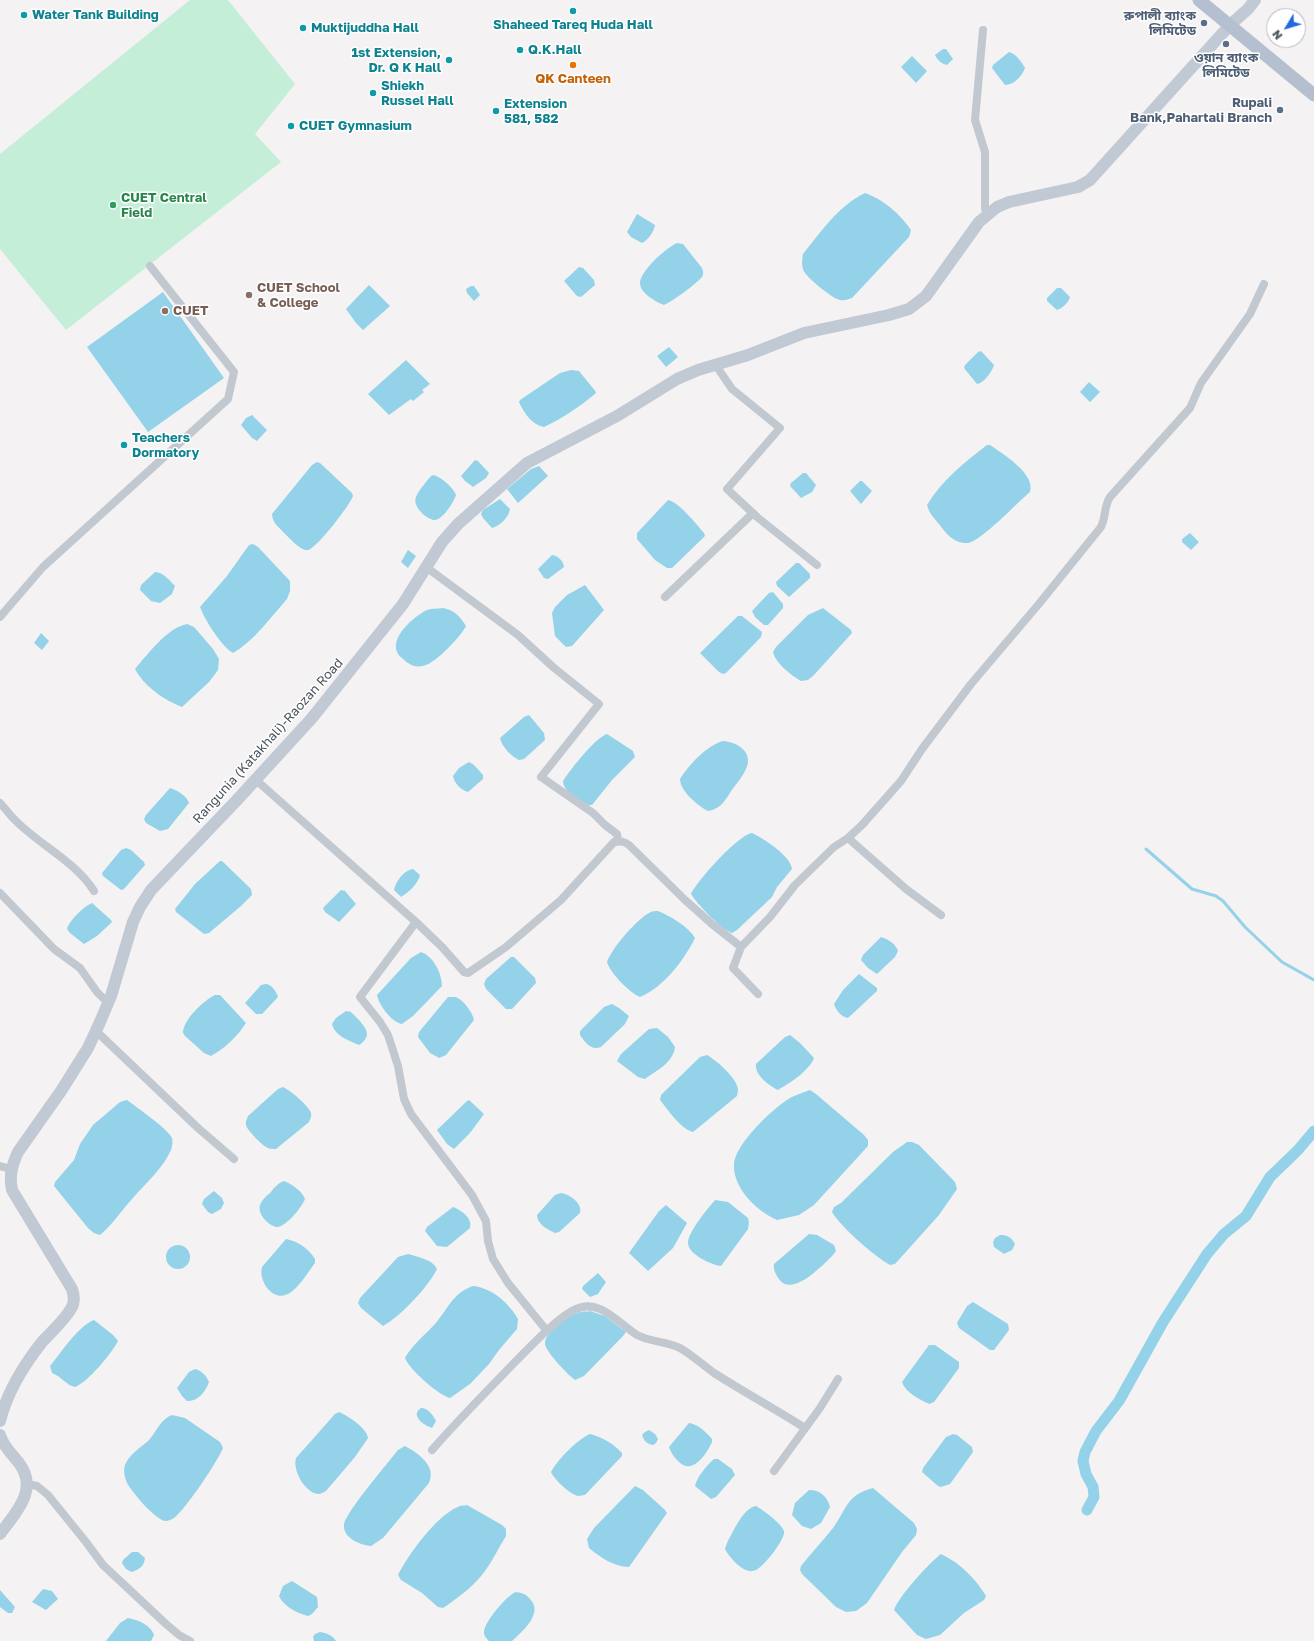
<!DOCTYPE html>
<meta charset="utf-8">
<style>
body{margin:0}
#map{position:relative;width:1314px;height:1641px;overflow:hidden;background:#f4f2f2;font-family:"Golos Text",sans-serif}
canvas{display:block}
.north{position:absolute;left:1266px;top:8px;width:40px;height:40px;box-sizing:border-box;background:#fff;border:1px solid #b7bbbf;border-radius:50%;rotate:232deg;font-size:11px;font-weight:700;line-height:16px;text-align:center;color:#4b545f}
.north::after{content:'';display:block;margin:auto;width:14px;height:18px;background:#2368de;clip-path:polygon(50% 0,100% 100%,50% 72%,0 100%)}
</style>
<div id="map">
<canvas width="1314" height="1641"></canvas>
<div class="north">N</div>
</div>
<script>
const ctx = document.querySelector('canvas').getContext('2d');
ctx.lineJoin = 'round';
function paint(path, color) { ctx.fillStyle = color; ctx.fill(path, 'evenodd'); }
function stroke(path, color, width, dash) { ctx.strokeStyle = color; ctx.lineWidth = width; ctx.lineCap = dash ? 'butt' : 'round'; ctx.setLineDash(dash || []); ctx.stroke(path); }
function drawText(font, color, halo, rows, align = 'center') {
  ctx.font = font + ' "Golos Text","Noto Sans Bengali",sans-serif'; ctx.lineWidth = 3; ctx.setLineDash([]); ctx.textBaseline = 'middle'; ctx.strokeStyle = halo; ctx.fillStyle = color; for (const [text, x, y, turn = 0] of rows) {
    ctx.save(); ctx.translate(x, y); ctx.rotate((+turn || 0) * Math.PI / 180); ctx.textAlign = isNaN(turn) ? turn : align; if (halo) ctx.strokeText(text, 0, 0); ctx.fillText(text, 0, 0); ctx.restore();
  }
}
paint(new Path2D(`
 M190,0H228L295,84L255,134L281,162L66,330L0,249V154Z`), '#c4eed7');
paint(new Path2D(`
 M943,49H946L953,59L947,65C942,64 937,60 935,55Z
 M1009,52C1016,54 1021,61 1025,68C1022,76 1014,85 1005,85L992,68L993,65Z
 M912,56L927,71L916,83L901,67Z
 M865,193C883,199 900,214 911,230L909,237L852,298C848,299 845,301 840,300C833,299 809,279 805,273C801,268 802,260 803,254C821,232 838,206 865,193Z
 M637,214L655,225C654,232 648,240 642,243L631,237L627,232Z
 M677,243L683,244L702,268C703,271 704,274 702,277C696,284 673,301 664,305C656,302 640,293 640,283C640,271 667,247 677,243Z
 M579,267L583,268L594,280L595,285L581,297L577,296L564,281Z
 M369,285L390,306L363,330L356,323L346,309Z
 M471,286H474L480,295L474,301L467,293L466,289Z
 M1057,288H1061L1070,297C1068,303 1063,308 1057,310L1047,301V298Z
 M163,292L224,378L148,432L87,347Z
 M669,347L678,357L666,367L657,356Z
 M981,351L994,365C992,372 984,383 977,384L964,368L965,365L978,352Z
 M406,360L430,384L422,390L424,392L413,401L411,399L389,415L368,394Z
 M571,370L579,371L596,392L595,394C579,407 563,418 544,427C532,425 524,413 519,402L520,400L560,373Z
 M1089,382L1100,392L1090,402L1080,392Z
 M252,415L267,430L257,441L252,438L241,425L246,418Z
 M987,445H990C1003,454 1036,474 1030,492C1017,503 981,541 968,543C956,544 948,536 942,528C937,521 929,514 927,505C941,481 966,461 987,445Z
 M475,460L478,461L489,473L486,478L473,487L465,481L461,476Z
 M317,462L320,463L352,493L353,496C350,505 317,548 308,550C300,551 290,538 285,534C280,528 272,523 272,514L312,465Z
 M539,466L548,476L518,503L507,489L531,469Z
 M803,473H806L816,485L812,492L801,498L790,486L791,483Z
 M434,475C442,478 453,487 456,495C454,502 442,521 434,520C426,519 412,506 416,497C419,490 426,482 431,476Z
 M860,481H862L872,491L861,504L850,491Z
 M500,499L510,509C509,517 500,526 492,528L483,518L481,514L483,510Z
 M668,500C678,501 697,525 704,533L705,536L672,568H667L655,560L637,539V533Z
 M1190,533L1199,542L1191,550L1182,542V539Z
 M253,544L258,547L290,581V591L287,599C271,617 254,641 233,653C221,646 205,620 200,607L227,576L249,545Z
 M408,550L416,556L408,568L401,562Z
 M552,555C559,556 563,561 564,567L548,579L544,578L538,569Z
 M796,563H799L810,574V578L789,597L777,586L776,582Z
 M155,572C163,572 170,581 175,586L172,594L160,603L151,601L140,590L141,585Z
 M585,585L604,610L572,646L566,647L555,636L552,613L555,607L567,595Z
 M773,592L783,604V608L768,625H764L755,617L752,611L769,593Z
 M443,608C454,610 460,616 466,626C460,637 451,645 442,654C428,666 417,673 402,658C398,655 395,650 396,645C397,632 414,617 425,611C430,608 438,609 443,608Z
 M823,608L851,630L852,633L814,675L808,680L801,681C791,675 776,664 773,652L776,647L808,615Z
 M738,616H742L762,632L761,637L726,673L723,674L719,672L700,653Z
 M187,624L194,627L213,649L219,659L218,670L209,682L182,707C164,700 144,686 135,669C148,654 167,628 187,624Z
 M41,633L49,641L42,650L34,643Z
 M529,715L544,733L545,740L524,759L519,760C511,756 502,747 500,738L524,717Z
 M607,734L633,751L635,757L612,780L592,805H588C580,800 563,792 563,781C570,770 596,737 607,734Z
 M723,741C739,742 755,754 745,771C742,777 738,782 734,787C727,796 723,809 708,811C698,806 680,791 680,779C689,765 706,746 723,741Z
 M469,762L474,765L483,775V779L468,792C461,790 454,783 453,776L459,768Z
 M170,788C177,790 187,796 189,803L168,829L160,831L146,823L144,819L146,815Z
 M752,833C763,838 791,856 792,869L777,887L772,897L737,930L732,933C722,930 697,904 691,894C698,880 738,835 752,833Z
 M126,848L131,850L144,862L145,865L124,889L121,890L103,876L102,873L121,850Z
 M220,861H222L251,889L252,895L241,906L209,933L204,934L176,912L175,909L195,884Z
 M413,869L420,875C418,884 409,892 401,897L394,890C396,881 404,870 413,869Z
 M341,890L345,891L356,904L339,922L325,912L323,908Z
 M92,903L111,920L112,922L97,936L84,944L70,933L67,929C69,921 84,906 92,903Z
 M658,911C670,916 688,926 695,938C684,960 664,987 640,997C630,993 610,973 607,962C612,948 636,920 649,913C652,911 655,911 658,911Z
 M881,937C888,939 896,944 898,951L895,957L877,974L868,968L861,960L863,955Z
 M421,952C433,956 442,973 442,986L413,1016L402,1024C391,1022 379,1005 377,995L411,958Z
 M511,957H514L535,978L536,983L512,1009H506L486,989L484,984L486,979Z
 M859,974L877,988V991L848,1018C841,1017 836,1010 834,1004L843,990Z
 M266,984C272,985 276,991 278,997L262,1014H256L245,1003L261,985Z
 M215,995H220L246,1023C238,1036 224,1049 211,1056L204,1053L185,1036L183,1033C183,1020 203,1001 215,995Z
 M448,997C451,997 453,997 455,997C463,999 473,1013 474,1020L446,1055L439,1058L430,1053L418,1037L419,1032Z
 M612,1004L619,1008L629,1016L625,1024L601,1047C591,1051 585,1042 580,1035V1031L604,1007Z
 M346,1011L351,1012C360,1022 377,1034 359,1045C348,1040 335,1036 332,1024L336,1018Z
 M657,1028L668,1037L675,1047C673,1063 657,1070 645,1079L638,1077L617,1061L621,1054L649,1029Z
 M790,1035L800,1043L814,1058C810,1070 790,1083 778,1090C770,1086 754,1075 756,1064L785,1037Z
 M707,1055C716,1060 738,1079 738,1090C738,1091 737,1096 737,1096L693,1132C681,1129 668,1110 660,1100L661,1095L700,1057Z
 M283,1087C290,1090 309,1106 311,1113C312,1117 310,1119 309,1122L276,1149C272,1149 269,1149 266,1147C261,1144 247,1130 246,1125C245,1122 247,1119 248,1116L278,1089Z
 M810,1090L816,1094L864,1135L868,1140V1146L814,1205L799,1215L777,1220C758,1212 733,1189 734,1165C734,1145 773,1108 790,1098C795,1095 803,1093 810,1090Z
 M127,1100C136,1107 168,1129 172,1138C173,1142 172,1147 171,1150C164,1167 145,1184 133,1198C121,1211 113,1224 100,1235L94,1233L88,1228L54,1186L55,1182L74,1160L80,1144L93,1125L120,1102Z
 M469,1100L484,1114L470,1133L454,1149L447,1144L437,1130L467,1101Z
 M907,1142H912L919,1145L955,1182L957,1189L939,1215L895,1264L890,1265C874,1256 841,1227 832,1212L834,1207L841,1203L893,1152Z
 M284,1181C292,1184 302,1191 305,1199C302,1207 286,1227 277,1227C268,1226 257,1213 260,1205C262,1200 266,1196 270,1193C274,1188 278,1183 284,1181Z
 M214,1191L222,1198L224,1203L221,1209L212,1214L208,1212L202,1204L204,1199Z
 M561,1193C569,1194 583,1203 580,1213L559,1232L555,1233C547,1229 537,1224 537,1215L555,1195Z
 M715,1200L728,1202L748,1218L749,1223L748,1229L721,1266C712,1265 687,1254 688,1242C689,1231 708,1208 715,1200Z
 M666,1205L687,1223L673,1248L648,1271L629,1253L659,1211Z
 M453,1207C461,1210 473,1218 470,1228L447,1247L437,1246L425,1231L427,1227Z
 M809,1234L817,1235L834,1245L836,1251L833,1255C823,1265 792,1298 779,1279C776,1275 773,1269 774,1264Z
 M1000,1235C1008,1235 1011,1237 1015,1244L1012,1250L1004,1254L994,1247L993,1242L995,1238Z
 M286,1239C299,1242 308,1248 315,1259V1263C304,1277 287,1311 267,1288C263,1282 260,1275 262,1267Z
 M166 1257a12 12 0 1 1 24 0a12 12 0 1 1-24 0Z
 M408,1254C418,1257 432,1259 437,1269C429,1286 400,1317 383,1326L361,1308L358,1303L360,1298L398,1257Z
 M598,1273L606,1282L598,1294L590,1297L582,1289L583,1286Z
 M473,1286C492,1288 509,1303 518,1319L517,1329L499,1350L489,1364L470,1384L450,1398C438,1395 409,1369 405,1358C412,1345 424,1336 434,1325C448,1310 451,1294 473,1286Z
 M973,1302L1008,1324L1009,1330L994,1350H990L959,1328L957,1323L967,1306Z
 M590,1311L605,1316L626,1332L623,1336L584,1376L575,1380C568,1375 546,1352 545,1344C544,1332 570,1314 581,1312C584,1311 587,1312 590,1311Z
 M94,1320L113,1335L118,1341C112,1353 88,1382 75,1387C66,1385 61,1376 52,1373L50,1366C61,1353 78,1326 94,1320Z
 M929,1345H935L959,1362V1368L934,1402L929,1404C919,1399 906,1393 902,1382Z
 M195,1369C202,1371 206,1375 209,1382C206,1391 198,1402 187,1401L182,1396L177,1388L189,1372Z
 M421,1408C428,1408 433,1415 436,1421L432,1428C423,1425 410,1415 421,1408Z
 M339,1412C348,1416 367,1428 368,1438L355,1457L326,1491C324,1492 322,1493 320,1494C306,1495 292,1470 296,1458L335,1414Z
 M172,1415L185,1418L220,1442L223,1448C218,1461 185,1510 174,1518C172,1519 168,1521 166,1521C156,1521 132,1492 127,1483C125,1478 123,1471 125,1465C129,1454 142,1447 150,1439C157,1430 161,1419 172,1415Z
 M689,1423C698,1424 706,1432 712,1439V1442C706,1455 692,1476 678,1461C674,1457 671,1453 669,1447Z
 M649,1430L655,1434L658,1439L656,1443L653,1445C647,1444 644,1441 642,1435L645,1432Z
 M590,1434C602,1437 614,1444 622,1453V1456L585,1495C584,1495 579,1496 579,1496C570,1495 554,1479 551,1472C558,1459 577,1440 590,1434Z
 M953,1434L957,1435L972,1447L973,1452L950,1484L941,1487L938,1486L922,1472L923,1468L946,1437Z
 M405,1446C418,1453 437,1466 429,1483L383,1538L371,1546C360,1545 343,1538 344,1525C345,1513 388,1463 398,1450Z
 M714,1459H718L732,1469L735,1475L716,1497L711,1499L695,1486C697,1477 707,1465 714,1459Z
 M635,1486L643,1490L665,1510L667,1513L629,1567C614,1567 600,1557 589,1548L587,1539L594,1528Z
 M873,1488L914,1523L917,1529L916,1535L902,1552L867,1603L856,1611L846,1612L836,1607L802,1574L800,1570L801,1566C811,1553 823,1541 833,1528C847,1509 846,1495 873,1488Z
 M809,1490C820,1490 827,1496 830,1507L821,1523L811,1529L802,1526L792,1515L795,1503Z
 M467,1505L502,1525L506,1529V1536C499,1547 493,1560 485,1571C474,1586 458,1598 443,1608L438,1607L422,1593L401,1580L398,1575C408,1555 437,1515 458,1507C460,1505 464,1506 467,1505Z
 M756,1506C763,1510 781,1523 784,1531C786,1539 763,1567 756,1570C745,1576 729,1557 725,1549L727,1543C733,1532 743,1508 756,1506Z
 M132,1552H138L145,1558C144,1566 140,1569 132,1572L126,1569L122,1563L123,1560Z
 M941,1554C960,1563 975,1578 986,1596L984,1600L964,1613L940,1635L926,1639L917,1635L894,1610C898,1597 930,1562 941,1554Z
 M292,1581L317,1597L318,1607L312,1614L308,1616C297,1613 284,1607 279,1596L283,1586Z
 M43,1589L52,1591L58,1599L46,1610L32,1602Z
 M0,1590L15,1607L12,1613H8L0,1607Z
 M516,1592C522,1593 526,1594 530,1599C544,1613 522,1632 512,1641H489C487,1639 484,1636 484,1633C483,1623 507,1595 516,1592Z
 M128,1618C138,1620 151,1625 154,1635L151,1641H106L120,1623Z
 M320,1632C327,1633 332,1635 336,1641H314L313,1637L315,1634Z`), '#93d2e9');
stroke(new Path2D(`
 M1146,849L1192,889L1216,896L1223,901L1245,927L1282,962L1314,980`), '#93d2e9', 3);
stroke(new Path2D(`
 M1087,1510L1094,1497L1093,1487L1086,1474L1083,1461L1085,1452L1096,1431L1119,1401L1163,1322L1207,1254L1224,1234L1246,1216L1270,1177L1298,1150L1314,1131`), '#93d2e9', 11);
stroke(new Path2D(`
 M983,30L975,120L985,152V209L988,214
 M715,364L732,389L780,428L727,489L757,517L817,565
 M426,567L518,635L553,667L599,704L541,777L593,813L605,825L617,834L618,841
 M665,597L753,513
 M0,617L43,567L228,399L234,372L150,266
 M256,780L416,922L443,948L464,972L468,973L506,947L561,900L614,842C620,841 624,841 629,845L685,900L712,924L741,947
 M0,803C5,808 9,814 14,819C39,845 75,861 94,891
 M848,838L906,889L941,915
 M0,893L54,949L80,968L97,992L108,1003
 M416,922L360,997L380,1022L388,1035L398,1066L404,1099L411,1114L472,1195L486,1221L488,1241L493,1259L508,1283L547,1331
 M758,994L733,968L741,947L770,917L795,885L834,847L848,838L862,825L901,781L922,749L971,684L1038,605L1101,527C1106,517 1104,506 1110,497L1190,408L1201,383L1250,314L1264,284
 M96,1031L198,1128L234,1159
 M0,1166L11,1169
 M432,1450C459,1419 488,1390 517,1360C532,1345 558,1317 576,1309C600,1298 619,1324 637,1335C650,1342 666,1341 680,1348C692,1355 703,1365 714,1373C744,1392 775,1409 805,1428
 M774,1471L820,1408L838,1379
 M27,1484L37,1486L48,1495L86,1542L103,1565L166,1624L179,1635L190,1641`), '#c1c8d0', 8);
stroke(new Path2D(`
 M0,1421C7,1392 24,1365 42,1342C52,1331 65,1320 72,1307C75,1301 74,1295 72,1289L12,1190C9,1176 12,1165 18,1152L61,1091L88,1048L100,1022L111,996L133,922L140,907L151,890L237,800L312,718L403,604L442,542L458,524L527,463L617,416L677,379L698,370L748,355L804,333L889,315L909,309L926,296L979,222L997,207L1009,202L1078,187L1090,180L1230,25L1248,9L1255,0
 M0,1435C3,1446 12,1454 19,1463C39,1490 16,1512 0,1534`), '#c1c9d4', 12);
stroke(new Path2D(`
 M1199,0L1314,95`), '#b4c0cf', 13);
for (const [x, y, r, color] of [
 [573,11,4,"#0f9aa8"],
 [24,15,4,"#0f9aa8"],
 [1204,23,4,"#5c6f8a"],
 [303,28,4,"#0f9aa8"],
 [1226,44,4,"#5c6f8a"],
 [520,50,4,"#0f9aa8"],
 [449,60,4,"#0f9aa8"],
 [573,65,4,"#e8710a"],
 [373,93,4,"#0f9aa8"],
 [1280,110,4,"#5c6f8a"],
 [496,111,4,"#0f9aa8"],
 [291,126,4,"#0f9aa8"],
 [113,205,4,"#2e9e5b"],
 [249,295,4,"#8d6e63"],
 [165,311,4,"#8d6e63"],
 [124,445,4,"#0f9aa8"]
]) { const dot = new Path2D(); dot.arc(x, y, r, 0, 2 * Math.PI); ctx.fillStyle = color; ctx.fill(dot); stroke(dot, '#fff', 1.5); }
drawText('bold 13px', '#0d838f', '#fff', [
 ["Water Tank Building",32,15],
 ["Shaheed Tareq Huda Hall",573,25,"center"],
 ["Muktijuddha Hall",311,28],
 ["Q.K.Hall",528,50],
 ["1st Extension,",441,53,"right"],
 ["Dr. Q K Hall",441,68,"right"],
 ["Shiekh",381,86],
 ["Russel Hall",381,101],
 ["Extension",504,104],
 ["581, 582",504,119],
 ["CUET Gymnasium",299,126],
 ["Teachers",132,438],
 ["Dormatory",132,453]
], 'left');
drawText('bold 13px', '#4e5e75', '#fff', [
 ["রুপালী ব্যাংক",1196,16],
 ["লিমিটেড",1196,31],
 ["ওয়ান ব্যাংক",1226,58,"center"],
 ["লিমিটেড",1226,73,"center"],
 ["Rupali",1272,103],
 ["Bank,Pahartali Branch",1272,118]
], 'right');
drawText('bold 13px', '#c56008', '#fff', [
 ["QK Canteen",573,79]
]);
drawText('bold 13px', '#27864d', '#fff', [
 ["CUET Central",121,198],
 ["Field",121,213]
], 'left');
drawText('bold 13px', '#785e54', '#fff', [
 ["CUET School",257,288],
 ["& College",257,303],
 ["CUET",173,311]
], 'left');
drawText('13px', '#4b545f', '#fff', [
 ["Rangunia (Katakhali)-Raozan Road",268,741,-48]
]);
</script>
